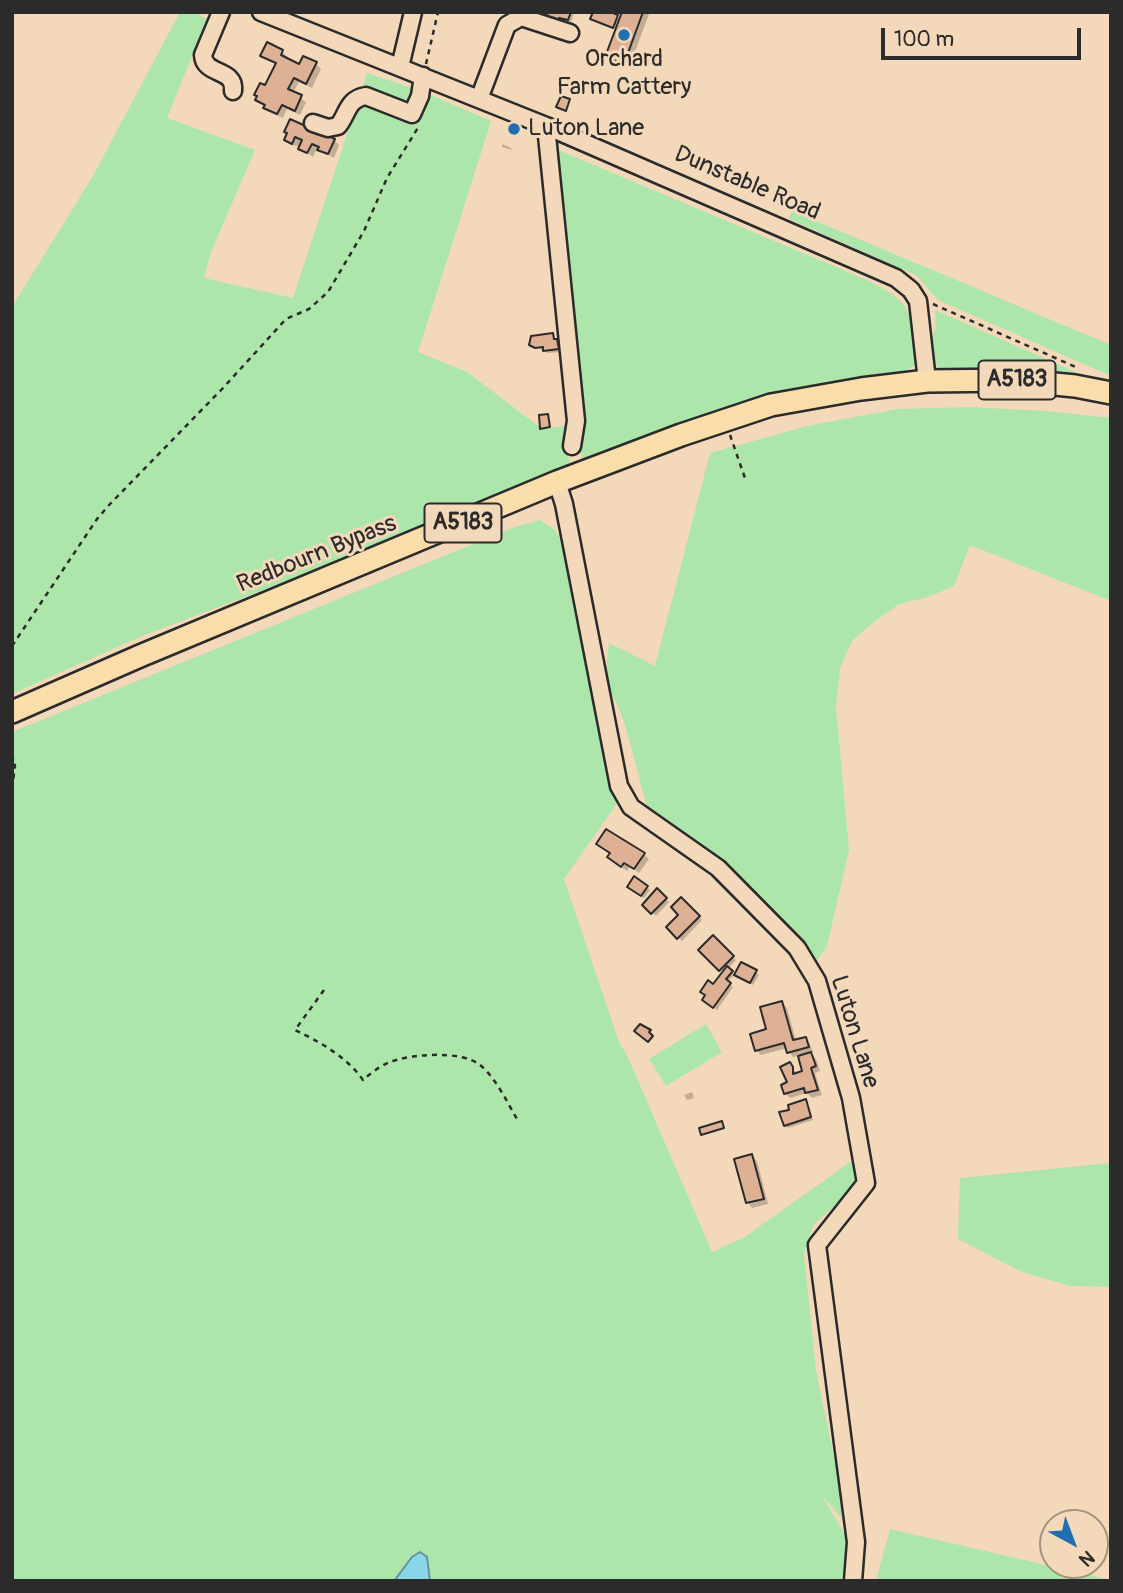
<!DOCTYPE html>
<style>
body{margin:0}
#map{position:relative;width:1123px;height:1593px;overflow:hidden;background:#f3d8ba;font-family:Pangolin,sans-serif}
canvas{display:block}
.frame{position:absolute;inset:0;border:14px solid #2b2b2b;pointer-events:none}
.north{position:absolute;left:1039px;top:1509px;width:70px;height:70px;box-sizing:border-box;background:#f3d8ba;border:2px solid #a39381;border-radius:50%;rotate:139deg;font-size:19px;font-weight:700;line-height:28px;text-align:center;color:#2b2b2b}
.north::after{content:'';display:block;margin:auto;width:24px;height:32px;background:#1f6fb2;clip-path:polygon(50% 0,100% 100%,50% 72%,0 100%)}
.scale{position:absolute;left:881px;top:28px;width:200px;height:32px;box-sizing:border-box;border:4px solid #2b2b2b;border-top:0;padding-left:9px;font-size:21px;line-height:24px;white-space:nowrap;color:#2b2b2b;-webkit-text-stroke:5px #f3d8ba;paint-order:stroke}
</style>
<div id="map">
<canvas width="1123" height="1593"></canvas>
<div class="frame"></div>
<div class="north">N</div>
<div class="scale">100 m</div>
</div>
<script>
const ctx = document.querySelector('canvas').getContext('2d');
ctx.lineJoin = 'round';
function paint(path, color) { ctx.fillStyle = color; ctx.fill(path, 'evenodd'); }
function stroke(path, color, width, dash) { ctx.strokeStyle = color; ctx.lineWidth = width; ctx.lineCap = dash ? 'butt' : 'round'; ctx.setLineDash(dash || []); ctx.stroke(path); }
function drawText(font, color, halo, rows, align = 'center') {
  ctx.font = font + ' Pangolin,sans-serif'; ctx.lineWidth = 6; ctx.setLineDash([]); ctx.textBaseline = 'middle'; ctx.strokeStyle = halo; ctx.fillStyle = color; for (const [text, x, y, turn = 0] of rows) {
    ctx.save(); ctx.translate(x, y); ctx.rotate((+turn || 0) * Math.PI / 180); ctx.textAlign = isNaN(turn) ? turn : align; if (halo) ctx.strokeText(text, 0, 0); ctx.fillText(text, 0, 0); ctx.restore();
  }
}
paint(new Path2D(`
 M180,12H194L207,19L167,118L255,150L211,252L204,278L293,298L367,73L424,92L491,121L418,352L467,372L542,429L571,425L567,447L570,469L311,572L142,636L12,694V307L93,176Z
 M556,149L869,281C881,288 898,295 906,308C913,321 914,349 916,364L903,373L777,394L720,410L583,463L580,445L586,418Z
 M792,211L1111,345V376L938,300L916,275L789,219Z
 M935,310L1080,374L940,371L931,356V339L936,326Z
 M969,407L1047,411L1111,418V601L970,545L954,586L928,597L899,604L874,622L852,641L840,668L836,707L849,850L827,946L816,962L746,886L719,862L647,807L624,721L605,678L609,643L655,666L710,453L807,426L898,409Z
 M540,520L556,531L563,546L574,611L623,795L564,879L619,1042L627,1055L712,1252L743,1238L856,1158L858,1177L855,1184L849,1193L814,1224L804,1254L816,1371L836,1466L842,1519L821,1494L850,1543L845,1581H12V732L515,527Z
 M706,1024L722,1052L666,1086L649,1059Z
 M1111,1163V1287L1070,1286L1022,1272L958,1239L960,1178Z
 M890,1529L1111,1580V1581H876Z`), '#ace6ab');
const water = new Path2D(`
 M420,1552L427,1557L430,1581H394L412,1557Z`);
paint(water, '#88d6e7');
stroke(water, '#63929c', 2);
paint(new Path2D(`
 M549,12H574L571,22L562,20L560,25Z
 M623,12L649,14L629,68L612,62L607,57L617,30L592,18L617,16L620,20Z
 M282,51L287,57L286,60L300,66L316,64L321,69L312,88L299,82L293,93L306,102L300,115L287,109L283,118L270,112L257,100L277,65L262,55Z
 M288,134L334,140L339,145L334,158L317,148L313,157L298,146L291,145L286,140Z
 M502,144L511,148L512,150L502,147Z
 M552,335L560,343L561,352L548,353L531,344Z
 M644,854L649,859L639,873L630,866L627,871L614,862Z
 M647,887L650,890L644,898L632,890Z
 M657,891L669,902L656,916L644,905Z
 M681,899L702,920L682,941L668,927L681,915Z
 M713,938L736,960L728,969L734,975L728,982L733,987L717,1010L707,1003L714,986L724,973L700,950Z
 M756,972L759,975L753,985L739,977Z
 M782,1003L787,1008L796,1041L805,1039L810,1044L813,1052L809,1053L816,1059L820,1071L815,1073L822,1095L812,1098L807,1093L790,1098L785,1093L790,1084L789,1065L798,1074L805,1072L799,1055L793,1057L787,1048L761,1055L756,1050Z
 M692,1092L694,1098L687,1100L684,1095Z
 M806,1101L813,1120L788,1128L785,1125L791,1111Z
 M752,1156L757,1161L768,1204L752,1208L747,1202Z`), '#0003');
const building = new Path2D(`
 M547,12H571L568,20L559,18L557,23L545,20Z
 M593,12H611L618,15L613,28L590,19Z
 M622,12H643L624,64L605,57Z
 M267,42L283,50L281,55L299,64L303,56L317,62L306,84L294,78L288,89L302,95L295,111L282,105L277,114L263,108L265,105L255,100L257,96L254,95L260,83L265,85L276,63L260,56Z
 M561,96L570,99L566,111L556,107Z
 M290,119L335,139L328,154L317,150L319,147L312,144L307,153L298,149L302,140L295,137L292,144L284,140L287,133L284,132Z
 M553,333L554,339H557L559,349L543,351V347L535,348L529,345L531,336Z
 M548,414L550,427L540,429L539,415Z
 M606,829L645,853L634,869L624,863L621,867L607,857L610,853L596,844Z
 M634,876L648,886L641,896L627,887Z
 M657,888L667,898L651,914L642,905Z
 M681,897L700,916L677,939L666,927L678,915L671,907Z
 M713,935L734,956L719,971L698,950Z
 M741,962L757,970L750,983L734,975Z
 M727,966L733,971L726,979L731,983L713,1008L702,1000L705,995L700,992L708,980L713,984Z
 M782,1001L793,1040L806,1037L809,1047L787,1053L784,1043L755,1051L750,1034L766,1029L760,1007Z
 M640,1024L651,1030L649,1032L653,1036L648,1042L634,1031Z
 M811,1052L816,1066L811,1068L818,1090L805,1093L804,1088L784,1094L781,1085L787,1082L780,1067L790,1062L793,1067V1074L802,1071L798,1056Z
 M806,1099L811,1117L784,1126L779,1112L789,1110L788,1105Z
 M722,1121L724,1128L701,1135L699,1128Z
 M752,1154L764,1199L746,1203L734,1159Z`);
paint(building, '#deb195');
stroke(building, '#2b2b2b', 2);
const minor = new Path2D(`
 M221,12L203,55C204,76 236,68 233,91
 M261,12L546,126L896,278L911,290L918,301L927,381
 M400,67L413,12
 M479,99L507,25L521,17L570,33
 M313,123L328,128L338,126C348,114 347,99 366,96L412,114L420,96L423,76
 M546,126L576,421L572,446
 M557,482L564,504L619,786L631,807L718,868L797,948L817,981L851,1098L866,1183L817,1245L856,1542L853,1581`);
const major = new Path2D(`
 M12,712L140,656L557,482L681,435L771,405L861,389L927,381L1013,380L1075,386L1111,393`);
stroke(minor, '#2b2b2b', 21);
stroke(major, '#2b2b2b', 26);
stroke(new Path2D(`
 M426,64L438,12
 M933,304L1078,368
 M730,435L746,481
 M12,646L97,519L110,504L223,388L286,319L309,309L328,292L364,231L387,178L419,126
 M12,754L15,766L12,789
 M324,990L295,1030C320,1042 347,1057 363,1080C371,1073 380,1066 390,1062C411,1054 462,1050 480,1065C496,1078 507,1102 517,1119`), '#2b2b2b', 2.5, [5, 5]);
stroke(minor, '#f3d8ba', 16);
stroke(major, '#f9deab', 21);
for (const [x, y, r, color] of [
 [624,35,7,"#1f6fb2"],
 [514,129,7,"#1f6fb2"]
]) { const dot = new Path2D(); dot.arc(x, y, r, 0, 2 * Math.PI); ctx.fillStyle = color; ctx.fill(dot); stroke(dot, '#f3d8ba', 2.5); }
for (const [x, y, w] of [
 [1017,380,77],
 [463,523,77]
]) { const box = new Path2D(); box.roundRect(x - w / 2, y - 19.5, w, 39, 5); ctx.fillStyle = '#f3d8ba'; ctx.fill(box); stroke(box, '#2b2b2b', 2); }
drawText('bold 23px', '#2b2b2b', null, [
 ["A5183",1017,380],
 ["A5183",463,523]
]);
drawText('24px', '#2b2b2b', '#f3d8ba', [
 ["Orchard",624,60],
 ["Farm Cattery",624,88],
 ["Luton Lane",528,129,"left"]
]);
drawText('24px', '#2b2b2b', '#f3d8ba', [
 ["Dunstable Road",747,184,23],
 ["Redbourn Bypass",317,555,-22],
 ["Luton Lane",854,1032,73]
]);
</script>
